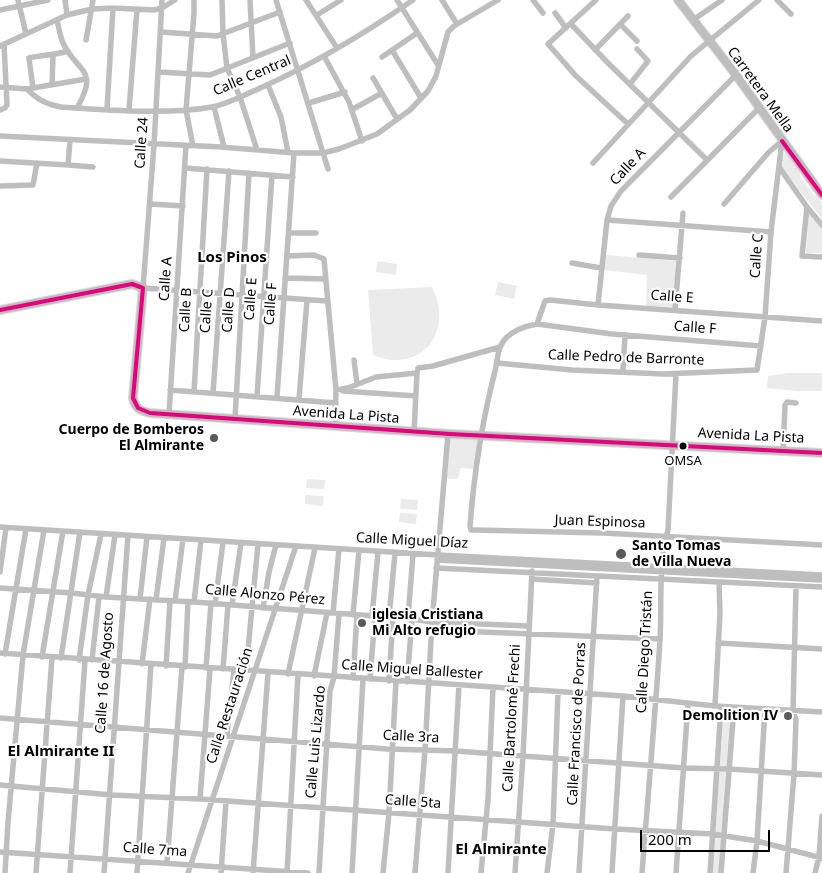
<!DOCTYPE html>
<meta charset="utf-8">
<style>
body{margin:0}
#map{position:relative;width:822px;height:873px;overflow:hidden;background:#fff;font-family:"Noto Sans",sans-serif}
canvas{display:block}
.scale{position:absolute;left:640px;top:830px;width:130px;height:22px;box-sizing:border-box;border:2px solid #000;border-top:0;padding-left:6px;font-size:15px;line-height:18px;white-space:nowrap;color:#000;-webkit-text-stroke:4px #fff;paint-order:stroke}
</style>
<div id="map">
<canvas width="822" height="873"></canvas>
<div class="scale">200 m</div>
</div>
<script>
const ctx = document.querySelector('canvas').getContext('2d');
ctx.lineJoin = 'round';
function paint(path, color) { ctx.fillStyle = color; ctx.fill(path, 'evenodd'); }
function stroke(path, color, width, dash) { ctx.strokeStyle = color; ctx.lineWidth = width; ctx.lineCap = dash ? 'butt' : 'round'; ctx.setLineDash(dash || []); ctx.stroke(path); }
function drawText(font, color, halo, rows, align = 'center') {
  ctx.font = font + ' "Noto Sans",sans-serif'; ctx.lineWidth = 4.5; ctx.setLineDash([]); ctx.textBaseline = 'middle'; ctx.strokeStyle = halo; ctx.fillStyle = color; for (const [text, x, y, turn = 0] of rows) {
    ctx.save(); ctx.translate(x, y); ctx.rotate((+turn || 0) * Math.PI / 180); ctx.textAlign = isNaN(turn) ? turn : align; if (halo) ctx.strokeText(text, 0, 0); ctx.fillText(text, 0, 0); ctx.restore();
  }
}
paint(new Path2D(`
 M786,152L800,172V177L813,194L822,202V219L781,167L782,156Z
 M809,212L822,229V253H806Z
 M606,255L677,261L674,307L646,306L647,275L604,270Z
 M377,261L397,264L396,275L376,272Z
 M498,282L517,286L514,299L495,295Z
 M432,287C450,321 434,362 392,360C386,360 379,357 373,355L368,290Z
 M788,373H822V391H797L767,388L768,376Z
 M448,434L480,436L475,469L461,468L458,479H445Z
 M307,479L325,480L324,489L306,488Z
 M305,495L324,496L323,506L305,504Z
 M401,499L418,500L417,510L400,509Z
 M400,513L417,514L416,524L399,522Z
 M724,712H734L721,873H712Z`), '#ebebeb');
const major = new Path2D(`
 M678,0L736,75L822,195
 M0,310L132,284L143,288L133,398C135,408 140,411 150,413L450,434L822,453`);
stroke(major, '#dbdbdb', 10);
stroke(new Path2D(`
 M18,0L26,34
 M65,0L67,15
 M162,0L154,145L143,288L327,301
 M222,0L223,34L227,68L240,97L257,150
 M250,0L253,58
 M276,0L328,169
 M306,0L337,48
 M397,0L438,65
 M442,0L457,24
 M533,0L543,13
 M596,0L548,44L576,76L628,124
 M777,0L791,14
 M0,10L48,0
 M555,13L566,28
 M317,15L341,0
 M57,20C59,28 60,36 63,43C77,73 100,68 77,108
 M693,20L722,0
 M571,24L607,62L707,160
 M620,24L637,41
 M161,32L217,36L280,12
 M86,40L93,0
 M0,46L67,15L92,9L113,8L154,10L162,8L175,0
 M392,50L421,98
 M595,50L628,16
 M324,56L349,102L362,141
 M382,57L417,33
 M159,72L210,75L290,43
 M373,78L397,119
 M630,84L648,61L637,49
 M52,85L53,56
 M268,85L281,117L288,152
 M0,87L27,89L86,79
 M33,88L29,58C43,55 55,55 68,51
 M27,89C38,100 46,104 61,107C107,110 167,115 212,107C228,104 244,95 258,89C312,65 364,34 413,0
 M309,103L345,92
 M214,107L224,147
 M107,109L113,8
 M353,109L382,93
 M0,110L5,108L7,105L4,44
 M129,110L137,9
 M0,136L221,147L294,153H323L339,149L377,134L410,110L428,91L436,76L448,32L454,26L498,0
 M70,140L68,165L93,167
 M193,146L186,110L194,13V0
 M0,161L68,165
 M593,163L691,56L759,0
 M779,167L807,207L822,225
 M185,168L293,177
 M0,186L33,185L37,163
 M671,197L759,108
 M150,204L183,206
 M724,204L769,152L782,141
 M807,207L802,256L822,257
 M607,220L771,232
 M289,233H316
 M639,255L680,258
 M287,256L314,255L324,259L336,390L335,427
 M572,263L601,268
 M286,278L326,279
 M598,305L607,220L611,206L621,191L736,75
 M675,310L683,213
 M537,324L545,301L550,300L598,305L822,321
 M761,346L612,334L537,324C526,326 514,330 506,338C497,347 498,359 495,371C482,422 474,473 470,526L471,530H476L603,533L822,545
 M354,360L357,384
 M497,363L572,370L663,374L757,370L765,317L771,232L782,141
 M623,371L625,335
 M170,390L336,403
 M336,390L348,388L376,377L417,373L418,368L433,366L500,347
 M343,391L416,396
 M194,392L207,169
 M213,393L229,171
 M257,396L272,175
 M277,397L294,153
 M299,399L307,300
 M169,414L186,145
 M235,419L249,173
 M414,432L417,373
 M783,451L785,405L787,402L796,403
 M0,527L438,555L822,575
 M437,560L822,580
 M436,568L822,587
 M0,572L6,528
 M532,579L597,583
 M0,588L72,593L106,597L194,602L412,619L432,622L529,626
 M106,597L115,535
 M140,599L147,537
 M156,600L164,538
 M175,601L183,539
 M194,602L201,540
 M215,604L223,542
 M232,605L241,543
 M263,608L269,572L276,545
 M333,613L339,549
 M353,615L359,550
 M372,616L378,552
 M389,617L395,553
 M408,618L413,554
 M431,630L660,639
 M718,643L822,649
 M0,653L623,696L715,706L822,712
 M5,654L26,529
 M42,657L63,531
 M61,658L80,532
 M79,660L88,595L101,534
 M92,660L99,597
 M142,664L150,599
 M166,666L170,601
 M185,667L188,602
 M206,668L211,603
 M223,669L228,605
 M246,671L258,544
 M288,674L315,548
 M314,676L327,613
 M353,678L357,615
 M370,679L375,616
 M389,681L393,617
 M407,682L412,619
 M715,706L720,613L719,582
 M0,718L387,749L456,751L684,768L729,769L822,775
 M227,735L234,670
 M0,785L112,795L200,799L615,829L713,834L757,841L822,858
 M200,799L210,669
 M0,852L308,873
 M167,863L182,667
 M5,873L8,822L23,655L44,530
 M36,873L52,658
 M70,873L85,660
 M104,873L128,535
 M137,873L151,664
 M188,873L296,546
 M221,873L226,801
 M253,873L268,673
 M287,873L298,674
 M319,873L330,691L334,677L339,614
 M352,873L363,679
 M383,873L389,813L396,681
 M415,873L425,750L432,622L448,434
 M448,873L459,685
 M481,873L488,799L493,687
 M515,873L523,756L532,571
 M547,873L553,824L558,692
 M579,873L597,576
 M612,873L623,696
 M642,873C648,795 655,718 660,640C662,604 658,565 668,530L676,374
 M676,873L688,704
 M710,873L721,707
 M721,873L734,708
 M753,873L757,841L765,709
 M786,873L794,774L796,720L793,711L796,586
 M815,873L819,857L822,816`), '#bebebe', 5.5);
stroke(major, '#bebebe', 8);
stroke(new Path2D(`
 M782,141L822,195
 M0,310L132,284L143,288L133,398L138,408L150,413L450,434L822,453`), '#e5007d', 4);
for (const [x, y, r, color] of [
 [214,438,5,"#595959"],
 [683,446,4.5,"#000"],
 [621,554,6,"#595959"],
 [362,623,5,"#595959"],
 [788,716,5,"#595959"]
]) { const dot = new Path2D(); dot.arc(x, y, r, 0, 2 * Math.PI); ctx.fillStyle = color; ctx.fill(dot); stroke(dot, '#fff', 2); }
drawText('13px', '#000', '#fff', [
 ["OMSA",683,461]
]);
drawText('14px', '#000', '#fff', [
 ["Calle Central",252,76,-23],
 ["Carretera Mella",760,90,54],
 ["Calle 24",142,143,-86],
 ["Calle A",628,167,-47],
 ["Calle C",757,256,-86],
 ["Calle A",166,279,-86],
 ["Calle E",672,297,4],
 ["Calle E",251,299,-86],
 ["Calle F",271,304,-86],
 ["Calle B",186,310,-87],
 ["Calle D",229,310,-86],
 ["Calle C",207,311,-86],
 ["Calle F",695,328,4],
 ["Calle Pedro de Barronte",626,358,2],
 ["Avenida La Pista",346,415,4],
 ["Avenida La Pista",751,436,3],
 ["Juan Espinosa",600,522,2],
 ["Calle Miguel Díaz",412,541,3],
 ["Calle Alonzo Pérez",265,595,5],
 ["Calle Diego Tristán",645,652,-87],
 ["Calle Miguel Ballester",412,670,4],
 ["Calle 16 de Agosto",105,673,-86],
 ["Calle Restauración",230,706,-72],
 ["Calle Bartolomé Frechi",512,718,-87],
 ["Calle Francisco de Porras",577,724,-87],
 ["Calle 3ra",411,737,3],
 ["Calle Luis Lizardo",316,742,-85],
 ["Calle 5ta",413,802,4],
 ["Calle 7ma",155,850,4]
]);
drawText('bold 14px', '#000', '#fff', [
 ["Cuerpo de Bomberos",204,430],
 ["El Almirante",204,446],
 ["Santo Tomas",632,546,"left"],
 ["de Villa Nueva",632,562,"left"],
 ["iglesia Cristiana",372,615,"left"],
 ["Mi Alto refugio",372,631,"left"],
 ["Demolition IV",778,716]
], 'right');
drawText('bold 15px', '#000', '#fff', [
 ["Los Pinos",232,258],
 ["El Almirante II",61,752],
 ["El Almirante",501,850]
]);
</script>
